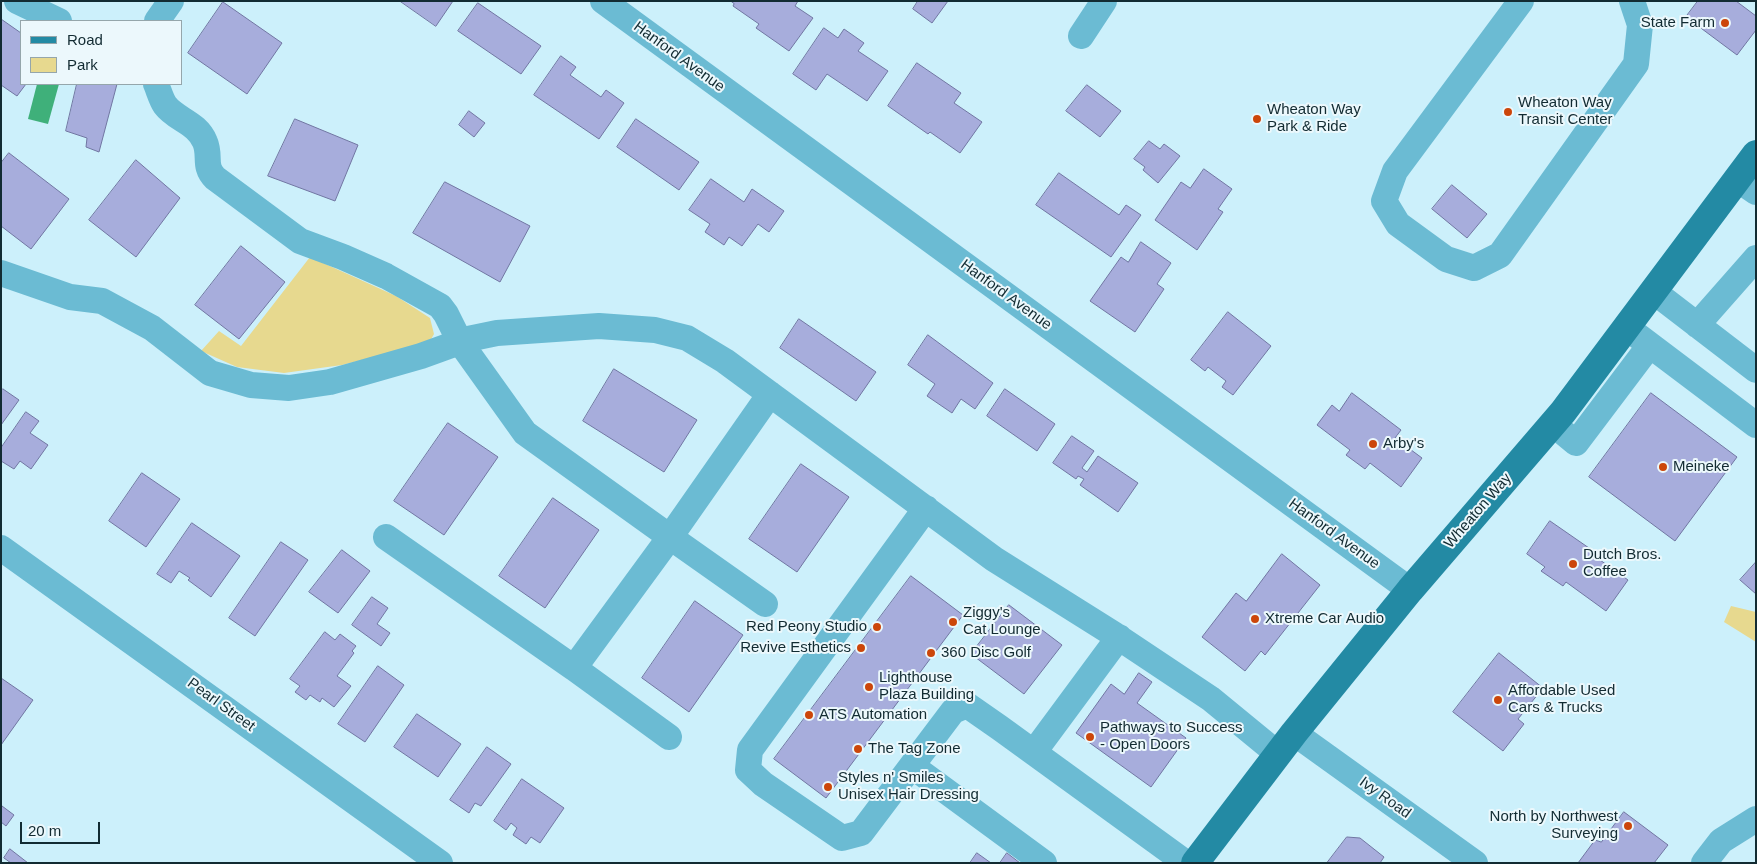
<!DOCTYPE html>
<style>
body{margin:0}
#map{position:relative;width:1757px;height:864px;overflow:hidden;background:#ccf0fb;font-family:Arial,sans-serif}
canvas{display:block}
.frame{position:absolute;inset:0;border:2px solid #122b32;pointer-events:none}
.legend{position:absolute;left:20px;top:20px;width:162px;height:65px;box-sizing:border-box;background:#ecf8fc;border:1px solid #95a6ab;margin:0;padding:6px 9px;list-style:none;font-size:15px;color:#122b32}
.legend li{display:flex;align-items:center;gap:10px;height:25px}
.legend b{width:25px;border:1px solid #95a6ab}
.scale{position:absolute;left:20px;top:822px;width:80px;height:22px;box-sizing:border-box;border:2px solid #122b32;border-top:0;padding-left:6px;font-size:15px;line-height:18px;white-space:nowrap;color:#122b32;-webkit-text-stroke:4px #ecf8fc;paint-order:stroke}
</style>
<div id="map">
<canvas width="1757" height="864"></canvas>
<div class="frame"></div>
<ul class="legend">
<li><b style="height:6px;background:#238aa4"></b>Road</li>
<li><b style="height:14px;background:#e7d98f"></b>Park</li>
</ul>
<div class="scale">20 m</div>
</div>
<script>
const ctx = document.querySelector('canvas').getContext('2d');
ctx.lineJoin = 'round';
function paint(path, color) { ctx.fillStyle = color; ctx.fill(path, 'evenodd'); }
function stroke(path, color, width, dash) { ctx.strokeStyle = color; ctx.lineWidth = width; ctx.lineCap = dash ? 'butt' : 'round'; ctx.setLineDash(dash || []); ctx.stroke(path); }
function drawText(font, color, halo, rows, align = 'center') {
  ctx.font = font + ' Arial,sans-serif'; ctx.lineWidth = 4; ctx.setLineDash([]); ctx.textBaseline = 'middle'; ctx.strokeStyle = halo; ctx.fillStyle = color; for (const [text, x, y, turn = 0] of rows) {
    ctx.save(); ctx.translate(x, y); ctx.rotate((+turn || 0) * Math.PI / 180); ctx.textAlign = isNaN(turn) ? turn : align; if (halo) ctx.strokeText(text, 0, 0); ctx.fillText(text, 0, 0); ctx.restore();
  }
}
paint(new Path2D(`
 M310,257L396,296L430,318L434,334L429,343L342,365L284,373L237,367L201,351L219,331L241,346Z
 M1731,606L1756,612V642L1724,622Z`), '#e7d98f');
paint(new Path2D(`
 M37,84H59L48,124L28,119Z`), '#3fb07a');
const building = new Path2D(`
 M400,1H453L436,26Z
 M731,1H798L795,6L813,18L789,51L756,28L759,24L733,6L734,4Z
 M918,1H948L932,23L913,9Z
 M1698,1H1736L1756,16V30L1737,55L1686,17Z
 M223,2L282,43L247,94L188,53Z
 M478,3L541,46L521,74L458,31Z
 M1,19L21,33V84H26L17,96L1,85Z
 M824,28L838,38L844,29L864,43L858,51L888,71L867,101L827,74L816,90L793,74Z
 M561,56L576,67L570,75L601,97L606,90L624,103L599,139L534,95Z
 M917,63L961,93L954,103L982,122L960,153L930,132L928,134L888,106Z
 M77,84H117L99,152L86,147L87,138L66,131Z
 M1087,85L1121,111L1100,137L1066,111Z
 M469,111L485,123L474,137L459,125Z
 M295,119L358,145L335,201L268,176Z
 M636,119L699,162L679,190L617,147Z
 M1149,141L1160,149L1164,144L1180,156L1158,183L1143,170L1145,167L1134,159Z
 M9,153L69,199L31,249L1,226V163Z
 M136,160L180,198L136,257L89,220Z
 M1204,169L1232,189L1218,209L1223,212L1197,250L1155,220L1181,182L1190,188Z
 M1059,173L1119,215L1126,205L1141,215L1111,257L1036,205Z
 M711,179L744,202L752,189L784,211L769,232L758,224L742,246L729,237L724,245L705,232L710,224L689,210Z
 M445,182L530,226L500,282L413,233Z
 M1452,185L1487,214L1467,238L1432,209Z
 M1141,242L1171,263L1157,284L1164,289L1135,332L1090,301L1121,257L1128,262Z
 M241,246L285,282L239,339L195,305Z
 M1228,312L1271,346L1233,395L1222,387L1226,381L1208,367L1205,371L1191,360Z
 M799,319L876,372L856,401L780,348Z
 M928,335L993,383L975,409L961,399L952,413L927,396L935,384L908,365Z
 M614,369L697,420L664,472L583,421Z
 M3,389L19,400L1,425V391Z
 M1005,389L1055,424L1037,451L987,416Z
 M1352,393L1401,430L1395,438L1422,458L1401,487L1370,463L1365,469L1346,455L1350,450L1317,425L1332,405L1339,411Z
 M1651,393L1737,457L1675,541L1589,477Z
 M26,412L39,421L30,433L48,445L31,469L20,461L14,469L1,461V448Z
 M448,423L498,457L444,535L394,501Z
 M1072,436L1094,451L1082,468L1087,472L1098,456L1138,483L1118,512L1080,485L1084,479L1078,476L1076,479L1053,463Z
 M801,464L849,497L797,572L749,539Z
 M142,473L180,499L146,547L109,521Z
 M553,498L599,530L545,608L499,576Z
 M1550,521L1602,557L1600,560L1628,580L1606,611L1566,582L1563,586L1541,571L1545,567L1527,554Z
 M192,523L240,556L211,597L188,580L190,578L179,571L171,583L157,574Z
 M281,542L308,560L255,636L229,618Z
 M342,550L370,571L338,613L309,592Z
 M1282,554L1320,585L1265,655L1261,651L1245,671L1202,637L1236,593L1246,601Z
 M1756,562V594L1740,580Z
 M911,576L963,615L826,798L774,759Z
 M372,597L388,608L377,624L390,633L381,646L352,625Z
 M695,601L743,635L689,712L642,678Z
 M1009,605L1062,645L1024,694L971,654Z
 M325,632L335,640L340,634L356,646L352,651L354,653L337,676L351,686L334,707L322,698L320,702L310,695L306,700L295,692L300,686L290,679Z
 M1499,653L1543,688L1518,719L1524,724L1503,751L1453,712Z
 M378,666L404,685L365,742L338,724Z
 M1139,673L1152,682L1137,703L1186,738L1151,787L1076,733L1111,684L1124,694Z
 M1,678L33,700L1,745Z
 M417,714L461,744L438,777L394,747Z
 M487,747L511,764L481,806L475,803L469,813L450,800Z
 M522,779L564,808L540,843L531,837L526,844L513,835L517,828L511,823L506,830L494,821Z
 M2,806L14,815L6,826L1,822Z
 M1624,812L1668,845L1654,863H1578L1595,840L1601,842Z
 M1347,837L1360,838L1384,857L1380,863H1327Z
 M10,849L28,863H11L4,858Z
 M977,853L991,863H970Z
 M1007,853L1020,863H1000Z`);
paint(building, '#a7addc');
stroke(building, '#7176a2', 1);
stroke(new Path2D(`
 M17,1L59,21
 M603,1L1410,590
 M1521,1L1395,171L1384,201L1398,224L1446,259L1474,268L1500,255L1636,64L1640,25L1632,1
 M157,21L171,1
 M1081,36L1104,1
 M156,84C159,91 161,99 165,105C176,120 197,122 205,142C211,156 203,166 215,178L300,241L343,257L386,276L440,306L446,314L460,342L525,433L670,537L770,394
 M1737,179L1756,192
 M1,273L70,297L102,301L152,328L210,373L251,385L289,388L330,382L421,356L468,339L497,333L599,326L655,330L687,338L725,361L994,559L1115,635L1211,699L1278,754
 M1653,291L1756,370
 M1697,325L1756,258
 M1626,327L1756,425
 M1553,424L1576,443L1650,345
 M926,508L750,750L748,770L763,784L842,838L861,833L953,711L967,705L1000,728L1186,863
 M386,537L574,668L670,537L765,604
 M1,548L440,863
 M574,668L669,737
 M1294,733L1475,863
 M1034,752L1119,637
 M912,766L1044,863
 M1704,863L1721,841L1756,819`), '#6bbbd3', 26);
stroke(new Path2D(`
 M1195,863L1294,733L1410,590L1563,412L1756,154`), '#238aa4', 28);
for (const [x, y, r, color] of [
 [1725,23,5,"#cc460a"],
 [1508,112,5,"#cc460a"],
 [1257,119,5,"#cc460a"],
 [1373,444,5,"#cc460a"],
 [1663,467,5,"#cc460a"],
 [1573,564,5,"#cc460a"],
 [1255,619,5,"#cc460a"],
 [953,622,5,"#cc460a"],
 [877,627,5,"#cc460a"],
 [861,648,5,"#cc460a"],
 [931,653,5,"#cc460a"],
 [869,687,5,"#cc460a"],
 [1498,700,5,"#cc460a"],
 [809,715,5,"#cc460a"],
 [1090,737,5,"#cc460a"],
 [858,749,5,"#cc460a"],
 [828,787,5,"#cc460a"],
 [1628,826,5,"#cc460a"]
]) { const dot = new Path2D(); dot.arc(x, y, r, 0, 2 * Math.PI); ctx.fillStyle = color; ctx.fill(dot); stroke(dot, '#ecf8fc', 2); }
drawText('15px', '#122b32', '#ecf8fc', [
 ["State Farm",1715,23,"right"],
 ["Wheaton Way",1518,103],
 ["Transit Center",1518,120],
 ["Wheaton Way",1267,110],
 ["Park & Ride",1267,127],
 ["Arby's",1383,444],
 ["Meineke",1673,467],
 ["Dutch Bros.",1583,555],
 ["Coffee",1583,572],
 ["Ziggy's",963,613],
 ["Cat Lounge",963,630],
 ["Xtreme Car Audio",1265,619],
 ["Red Peony Studio",867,627,"right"],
 ["Revive Esthetics",851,648,"right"],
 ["360 Disc Golf",941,653],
 ["Lighthouse",879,678],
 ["Plaza Building",879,695],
 ["Affordable Used",1508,691],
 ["Cars & Trucks",1508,708],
 ["ATS Automation",819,715],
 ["Pathways to Success",1100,728],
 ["- Open Doors",1100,745],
 ["The Tag Zone",868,749],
 ["Styles n' Smiles",838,778],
 ["Unisex Hair Dressing",838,795],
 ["North by Northwest",1618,817,"right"],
 ["Surveying",1618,834,"right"]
], 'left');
drawText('15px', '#122b32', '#ecf8fc', [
 ["Hanford Avenue",679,57,36],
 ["Hanford Avenue",1006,295,36],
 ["Wheaton Way",1478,511,-49],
 ["Hanford Avenue",1334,534,36],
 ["Pearl Street",221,705,36],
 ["Ivy Road",1385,798,36]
]);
</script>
